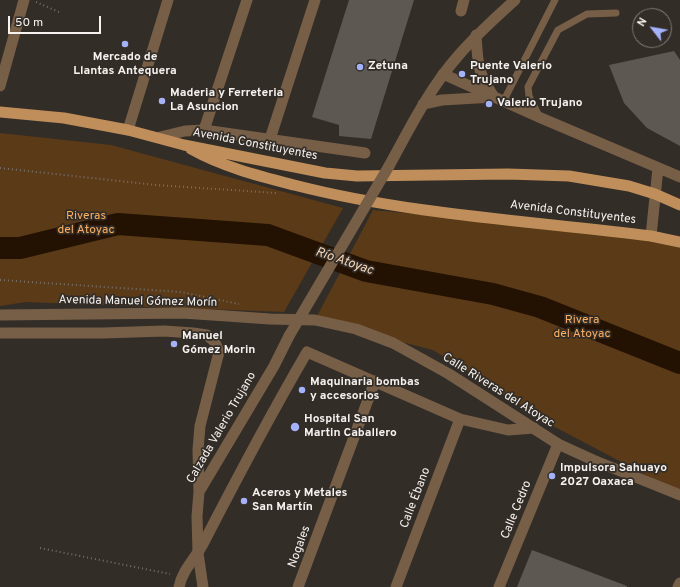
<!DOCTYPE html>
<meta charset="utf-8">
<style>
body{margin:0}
#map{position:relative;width:680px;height:587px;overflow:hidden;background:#332d28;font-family:Overpass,sans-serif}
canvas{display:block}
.north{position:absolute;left:632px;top:8px;width:40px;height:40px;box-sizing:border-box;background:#332d28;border:1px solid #817c78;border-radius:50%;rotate:301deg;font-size:11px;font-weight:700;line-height:16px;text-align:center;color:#f6f2ef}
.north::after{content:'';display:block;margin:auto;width:14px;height:18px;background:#a4b1fc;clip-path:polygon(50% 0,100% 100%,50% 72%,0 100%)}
.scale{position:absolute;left:8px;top:16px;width:93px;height:18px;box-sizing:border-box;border:2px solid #f6f2ef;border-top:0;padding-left:5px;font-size:12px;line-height:14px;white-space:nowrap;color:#f6f2ef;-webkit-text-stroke:3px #332d28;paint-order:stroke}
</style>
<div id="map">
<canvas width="680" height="587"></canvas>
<div class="north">N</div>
<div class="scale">50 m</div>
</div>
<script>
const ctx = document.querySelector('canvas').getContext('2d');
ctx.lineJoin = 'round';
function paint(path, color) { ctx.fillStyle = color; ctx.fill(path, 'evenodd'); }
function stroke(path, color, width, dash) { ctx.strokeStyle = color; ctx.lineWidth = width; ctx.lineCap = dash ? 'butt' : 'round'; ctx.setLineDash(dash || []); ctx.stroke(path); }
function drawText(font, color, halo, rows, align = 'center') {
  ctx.font = font + ' Overpass,sans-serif'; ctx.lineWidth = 3.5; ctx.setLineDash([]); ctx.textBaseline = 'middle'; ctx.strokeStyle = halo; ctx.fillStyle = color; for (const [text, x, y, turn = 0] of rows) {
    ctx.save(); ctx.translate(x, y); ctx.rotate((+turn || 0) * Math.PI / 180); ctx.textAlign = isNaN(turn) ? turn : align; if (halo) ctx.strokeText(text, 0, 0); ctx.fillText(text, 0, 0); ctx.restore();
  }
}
paint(new Path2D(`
 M0,133L111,145L343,208L284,312L26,302L0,306Z
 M373,210L651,236L680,243V493L555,427L433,350L315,320Z`), '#5b3a17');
stroke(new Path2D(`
 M0,248H20L118,224L268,235L366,271L493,294L540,307L680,363`), '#231201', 22);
paint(new Path2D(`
 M349,0H414L371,139L339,136V125L312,117Z
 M674,51L680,60V146L647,128L624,103L609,65Z
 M532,550L627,586V587H517Z`), '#5e5853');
stroke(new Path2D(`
 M36,2L59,12
 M0,168L156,185L276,193
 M0,280L181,292L239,304
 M40,548L170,574`), '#75706b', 2, [1, 3]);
stroke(new Path2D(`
 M503,102L555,0
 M540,118L529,96L528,87L558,30L587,14L616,13`), '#775f47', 7);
stroke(new Path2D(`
 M461,11L464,0
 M443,74L541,118L680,177
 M0,86L24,0
 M128,130L168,0
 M204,130L247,0
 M160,137L185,131L204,130L365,153
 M270,139L315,0
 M651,236L658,168
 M179,587C182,570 196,558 204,542C237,478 271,414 307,352L460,419L508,430L534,428
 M298,587L375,381
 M396,587L460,419
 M499,587L558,444
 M678,587L680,583`), '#775f47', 11);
stroke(new Path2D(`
 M476,35C478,64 477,72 494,97
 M423,104L442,100L494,97
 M389,166C410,128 429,89 458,56C475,36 495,18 515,0
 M0,315L183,313L270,319L315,320L356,329L393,343L449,374L558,444L593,460L680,495
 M0,333H103L164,331L193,333L207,335L215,342L219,352L200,426L198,450L199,492
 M203,587L198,553L197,516L199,492L274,366L289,336`), '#775f47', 11);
stroke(new Path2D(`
 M0,112L64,118L128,130L184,145L325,173L357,176L508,174L569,176L629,186L655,194L680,205
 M191,149C223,167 259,176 294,185C411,215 532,221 651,236L680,242`), '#bf8e5a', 11);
stroke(new Path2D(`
 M289,336L389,166`), '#775f47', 11);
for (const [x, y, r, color] of [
 [125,44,4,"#a4b1fc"],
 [360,67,4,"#a4b1fc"],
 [462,74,4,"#a4b1fc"],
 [162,101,4,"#a4b1fc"],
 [489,104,4,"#a4b1fc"],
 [174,344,4,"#a4b1fc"],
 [302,390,4,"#a4b1fc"],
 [295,427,5,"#a4b1fc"],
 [552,476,4,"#a4b1fc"],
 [244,501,4,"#a4b1fc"]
]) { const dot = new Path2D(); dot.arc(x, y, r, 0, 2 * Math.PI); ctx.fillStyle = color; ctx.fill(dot); stroke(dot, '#332d28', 1.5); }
drawText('bold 12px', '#f6f2ef', '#332d28', [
 ["Mercado de",125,58,"center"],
 ["Llantas Antequera",125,72,"center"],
 ["Zetuna",368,67],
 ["Puente Valerio",470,67],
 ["Trujano",470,81],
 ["Maderia y Ferreteria",170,94],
 ["La Asuncion",170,108],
 ["Valerio Trujano",497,104],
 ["Manuel",182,337],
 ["Gómez Morin",182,351],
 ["Maquinaria bombas",310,383],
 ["y accesorios",310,397],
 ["Hospital San",304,420],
 ["Martin Caballero",304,434],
 ["Impulsora Sahuayo",560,469],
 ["2027 Oaxaca",560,483],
 ["Aceros y Metales",252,494],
 ["San Martín",252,508]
], 'left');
drawText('12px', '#f6f2ef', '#332d28', [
 ["Avenida Constituyentes",255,145,11],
 ["Avenida Constituyentes",573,213,7],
 ["Avenida Manuel Gómez Morín",138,302,1],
 ["Calle Riveras del Atoyac",498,391,32],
 ["Calzada Valerio Trujano",222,428,-60],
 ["Calle Ébano",416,498,-69],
 ["Calle Cedro",517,510,-68],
 ["Nogales",300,547,-70]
]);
drawText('12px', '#feaf5a', '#332d28', [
 ["Riveras",86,217],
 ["del Atoyac",86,231],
 ["Rivera",582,321],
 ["del Atoyac",582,335]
]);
drawText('italic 13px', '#f6d6b7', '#332d28', [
 ["Río Atoyac",344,262,19]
]);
</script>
